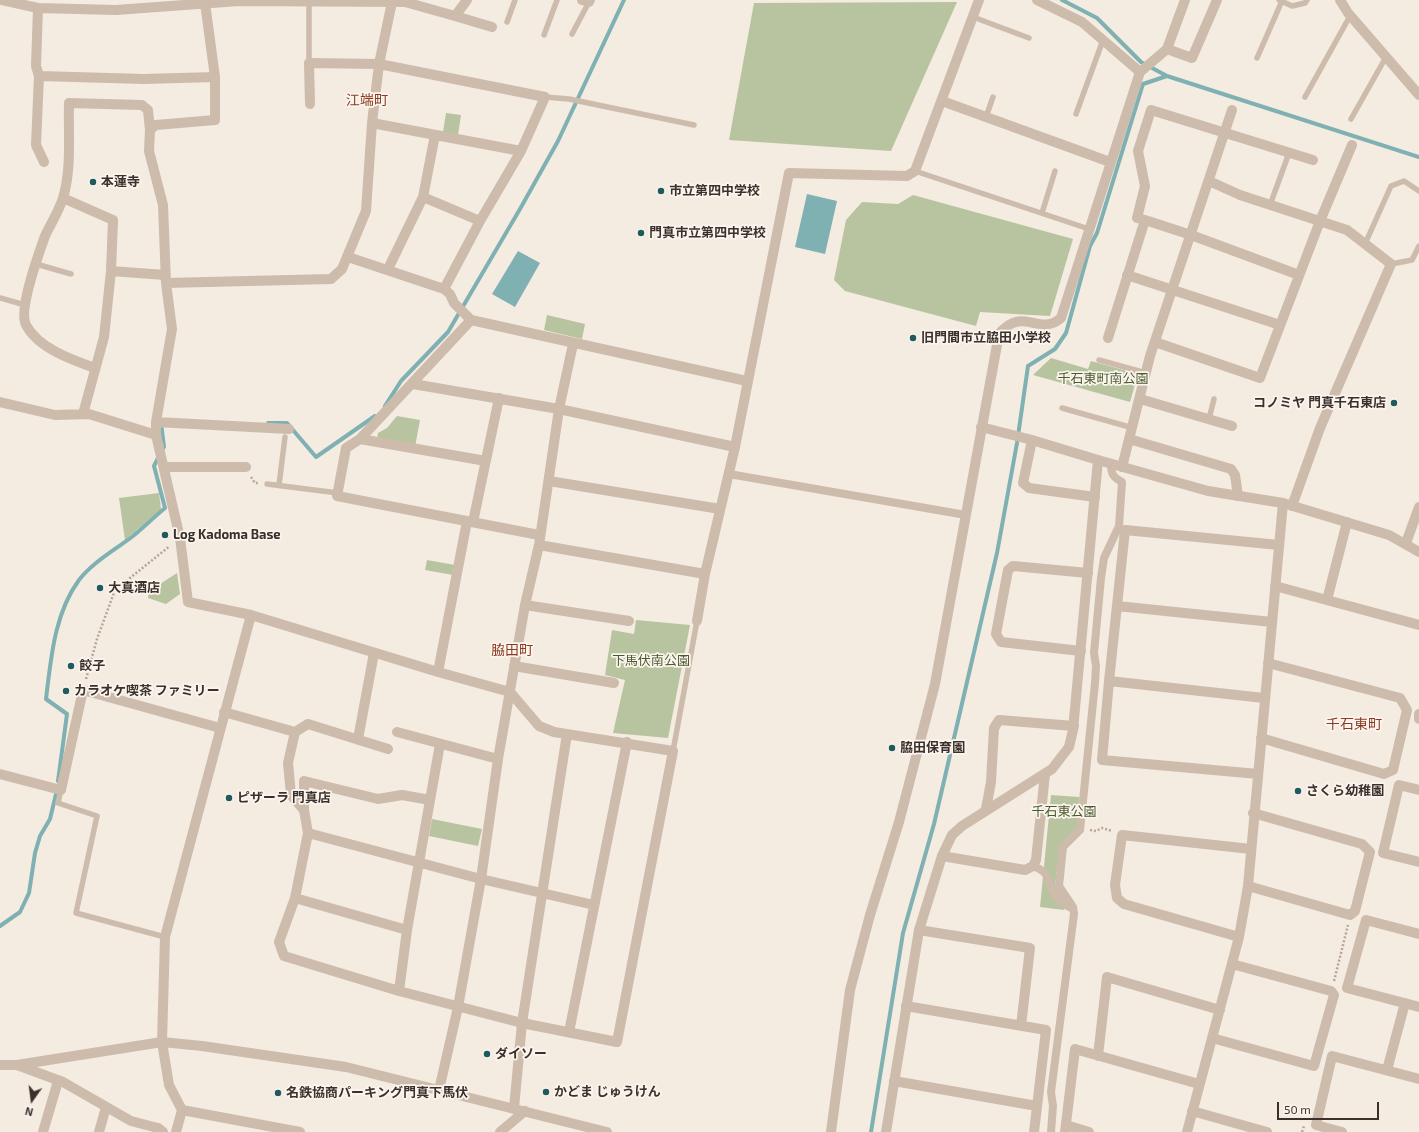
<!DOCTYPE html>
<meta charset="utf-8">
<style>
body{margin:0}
#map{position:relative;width:1419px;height:1132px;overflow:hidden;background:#f4ebe1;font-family:"Exo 2",sans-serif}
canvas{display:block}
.north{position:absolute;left:12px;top:1080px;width:40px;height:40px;-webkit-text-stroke:3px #fbf5ee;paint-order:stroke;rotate:194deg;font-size:11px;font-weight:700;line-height:16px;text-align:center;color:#3b302b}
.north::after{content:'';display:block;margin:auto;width:14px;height:18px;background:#3b302b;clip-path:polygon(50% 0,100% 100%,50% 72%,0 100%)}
.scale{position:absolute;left:1277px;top:1102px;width:102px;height:18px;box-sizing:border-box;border:2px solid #3b302b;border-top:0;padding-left:5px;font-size:12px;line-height:14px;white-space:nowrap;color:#3b302b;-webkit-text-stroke:3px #fbf5ee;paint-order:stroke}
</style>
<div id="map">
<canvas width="1419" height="1132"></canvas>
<div class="north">N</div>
<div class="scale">50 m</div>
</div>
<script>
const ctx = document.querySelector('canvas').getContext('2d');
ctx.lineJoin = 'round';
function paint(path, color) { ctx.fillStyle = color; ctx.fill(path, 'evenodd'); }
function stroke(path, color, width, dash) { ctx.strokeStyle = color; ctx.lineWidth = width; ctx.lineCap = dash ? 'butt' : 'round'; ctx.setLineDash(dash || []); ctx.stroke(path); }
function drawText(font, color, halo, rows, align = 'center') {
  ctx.font = font + ' "Exo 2","Noto Sans JP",sans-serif'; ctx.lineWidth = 3.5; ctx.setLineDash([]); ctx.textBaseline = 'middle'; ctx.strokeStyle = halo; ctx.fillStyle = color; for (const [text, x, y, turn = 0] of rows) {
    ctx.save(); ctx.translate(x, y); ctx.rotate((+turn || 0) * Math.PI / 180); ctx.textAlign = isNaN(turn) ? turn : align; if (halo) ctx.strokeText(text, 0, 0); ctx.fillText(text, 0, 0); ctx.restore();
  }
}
paint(new Path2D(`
 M957,2L891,151L729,140L754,3Z
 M446,113L461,115L458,135L443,132Z
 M913,195L1073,239L1050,316L980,312L976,326L845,291L834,280L846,220L862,202L898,204Z
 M547,315L585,324L582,339L544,330Z
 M1051,358L1088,369L1091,361L1138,374L1130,402L1033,375Z
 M397,416L420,420L415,447L377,440L378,433L387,428Z
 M159,493L161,509L125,540L119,498Z
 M427,560L455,565L453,575L425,570Z
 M177,573L180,594L166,604L148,598L149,591Z
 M636,620L690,625L668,738L613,733L625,680L605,675L612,630L634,634Z
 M1051,795L1079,797L1077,828L1060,845L1055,886L1065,901L1064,910L1040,907Z
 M432,819L482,829L478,846L429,836Z`), '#b8c4a0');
paint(new Path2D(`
 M807,194L837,201L825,254L795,247Z
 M518,251L540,263L515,307L492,294Z`), '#7fb0b2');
stroke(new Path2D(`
 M1062,0L1097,18L1141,62L1167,76L1419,157
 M385,406L401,381L448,332L520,209L558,141L624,0
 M161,423L164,447L162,450
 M268,423H287L316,457L375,416
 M58,781L67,714L46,699C51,659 54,614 79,580C93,562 115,550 133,536C144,527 154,517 165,508L154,466L159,456
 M0,926L20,912L29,893L35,853L40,836L50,819L57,790
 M871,1132L903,933L934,824L997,553L1017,443L1028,366L1055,349L1066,333L1090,246L1097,233L1143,84L1167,76`), '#7fb0b2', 4);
stroke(new Path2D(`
 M251,477L255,483H259
 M86,679L97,639L115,590L170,546
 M1090,830L1096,831L1102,828L1112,831
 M1334,981L1348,925
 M1302,1132L1304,1126`), '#b9a596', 2.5, [2, 2]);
stroke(new Path2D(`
 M1279,0L1292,6L1305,3L1307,0
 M309,1V63
 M973,17L1029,38
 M507,22L515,0
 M572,34L589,2
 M544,35L557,0
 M1257,58L1282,1
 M545,97L569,99L694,125
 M1305,97L1350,16
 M1076,114L1103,40
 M986,117L993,97
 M1351,119L1386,57
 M915,171L1089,229
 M1270,205L1289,153
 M1042,213L1055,171
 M1365,244L1391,186L1404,181L1419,191
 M36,264L71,274
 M1391,264L1412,260L1419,246
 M0,298L25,305
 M1099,360L1146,373
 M1062,408L1133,428
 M1209,419L1214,399
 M267,484L338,493
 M279,485L285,437
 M673,751L697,621
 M61,790L58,803L97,816L76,913L165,937`), '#cdbbac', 5.5);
stroke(new Path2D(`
 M729,474L966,515
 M1033,866C1052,873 1046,881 1055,895C1059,902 1067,906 1073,909
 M1051,1132L1053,1106L1051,1092L1074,914L1073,907L1059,886L1063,847L1080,830L1095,683L1096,666L1094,653L1101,578L1104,558L1119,526L1122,482C1113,477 1111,474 1111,464`), '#cdbbac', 8);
stroke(new Path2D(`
 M2,0L38,8L116,10L239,1L405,2L455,16L467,0
 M582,0L589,2L590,0
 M1037,0L1082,22L1140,72
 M1340,0L1348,13L1419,95
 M205,3L215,77V120L156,125L150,130L149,151L163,205L166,283L172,329L156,422V435L180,538L188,602L251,615L438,672L510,692L539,726L554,732L673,751L617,1042L522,1023L399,991L284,956L279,942L295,898L308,833L304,810V781L378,799L402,795L430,800
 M38,8L36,66L39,76L36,145L44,162
 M455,16L492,27
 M1167,49L1192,58L1217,0
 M39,76L144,79L215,77
 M942,101L1110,162
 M310,104L309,63L379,64L545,97L521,151L480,221L444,289
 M372,123L379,64L392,2
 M1209,181L1240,195L1347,230L1391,264L1320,428L1292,506
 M423,197L480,221
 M63,198L113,220L111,271L104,337L83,414
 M1145,220L1137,218L1145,186L1138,151L1151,110L1313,160
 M348,257L444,289L450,294L454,303L471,320
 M388,269L423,197L435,135
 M111,271L165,275
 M1127,275L1280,325
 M166,283L331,279L342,269L366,211L372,123L521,151
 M1108,338L1145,220L1191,235L1299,275
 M1155,342L1260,378L1320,221L1352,145
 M95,368C72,360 38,348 26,325C18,310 39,253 45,236C51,223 59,211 63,198C72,168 68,134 69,103L142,105L148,110L150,130
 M413,384L559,409L735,447
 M1140,399L1232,426
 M0,402L55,415L89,414L156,435
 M156,422L289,429
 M981,427L1032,440L1098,460
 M360,439L486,461
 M1129,439L1231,469L1235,475L1238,496
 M1032,440L1023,483L1029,488L1095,497
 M164,467H246
 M1122,467L1150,356L1232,110
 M549,481L720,509
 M473,522L499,398
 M539,535L337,496L346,448L360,439L471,320L747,381
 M1406,543L1419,507
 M539,545L705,574
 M1275,586L1419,625
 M1327,600L1347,522
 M525,605L629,621
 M1117,606L1272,622
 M697,621L705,574L735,447L789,173L907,176L915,171L979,0
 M1081,651L1001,642L996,634L1008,570L1013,566L1088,573
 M514,666L614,683
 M438,672L467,521
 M1109,681L1125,530L1279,545
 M224,712L295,732
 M1419,714V719
 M397,732L498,759
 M1261,738L1384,774L1393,770L1407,710L1400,698L1268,663
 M358,739L374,653
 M0,774L61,790L83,690L220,728
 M1258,774L1102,760L1109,681L1264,698
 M1419,790L1399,785L1383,853L1419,862
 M986,809L991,782L994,728L999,720L1074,726
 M304,810L291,795L288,763L295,732L308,724L388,749
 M308,833L481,879L594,905
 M942,856L1025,870L1033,866L1036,860L1045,774
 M1248,886L1350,915L1355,911L1370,852L1362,844L1253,813
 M295,898L407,930
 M919,930L1030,948L1021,1026
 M1419,934L1366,920L1347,988L1419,1007
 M1239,937L1124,904L1117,898L1115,885L1122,835L1251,849
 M399,991L407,930L440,744
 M906,1006L1046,1030L1034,1132
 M569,1032L627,742
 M1212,1038L1314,1066L1334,995L1331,991L1232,964
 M1098,1056L1107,977L1220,1010
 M17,1065L63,1082L131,1121L158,1128L163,1132
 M1387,1070L1405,1003
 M894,1081L1037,1106
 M439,1090L458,1007L481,879L498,759L525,605L539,545L559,409L573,344
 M514,1108L522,1023L567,734
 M182,1110L300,1132
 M1192,1111L1267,1132
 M1066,1125L1089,1132
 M43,1132L58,1081
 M99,1132L106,1107
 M176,1132L182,1110L169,1085L162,1042L165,937L251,615
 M500,1132L525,1111
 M831,1132L850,990L870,915L899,822L935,684L999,334C1023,305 1039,337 1061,318L1140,72L1167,49L1185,0
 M1065,1132L1075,1049L1199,1084
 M1187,1132L1239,937L1248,886L1283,503
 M1342,1132L1316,1125L1332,1056L1419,1079`), '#cdbbac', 10);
stroke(new Path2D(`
 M0,1065H17L162,1042L202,1046L346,1067L607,1132
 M886,1132L919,930L942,856L952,835L962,826L1052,769L1069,747L1073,730L1098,460L1208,491L1283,503L1389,535L1419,552`), '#cdbbac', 10);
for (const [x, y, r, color] of [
 [93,182,4,"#1f5a5e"],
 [661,191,4,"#1f5a5e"],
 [641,233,4,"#1f5a5e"],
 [913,338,4,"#1f5a5e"],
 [1394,403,4,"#1f5a5e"],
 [165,535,4,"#1f5a5e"],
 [100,588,4,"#1f5a5e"],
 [71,666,4,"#1f5a5e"],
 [66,691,4,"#1f5a5e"],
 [892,748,4,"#1f5a5e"],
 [1298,791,4,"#1f5a5e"],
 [229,798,4,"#1f5a5e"],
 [487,1054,4,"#1f5a5e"],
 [546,1092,4,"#1f5a5e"],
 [278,1093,4,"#1f5a5e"]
]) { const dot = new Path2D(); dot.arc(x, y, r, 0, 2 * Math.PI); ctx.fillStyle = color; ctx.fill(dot); stroke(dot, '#fbf5ee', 1.5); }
drawText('bold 13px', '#3b302b', '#fbf5ee', [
 ["本蓮寺",101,182],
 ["市立第四中学校",669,191],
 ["門真市立第四中学校",649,233],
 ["旧門間市立脇田小学校",921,338],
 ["コノミヤ 門真千石東店",1386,403,"right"],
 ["Log Kadoma Base",173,535],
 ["大真酒店",108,588],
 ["餃子",79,666],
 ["カラオケ喫茶 ファミリー",74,691],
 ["脇田保育園",900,748],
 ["さくら幼稚園",1306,791],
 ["ピザーラ 門真店",237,798],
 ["ダイソー",495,1054],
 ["かどま じゅうけん",554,1092],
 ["名鉄協商パーキング門真下馬伏",286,1093]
], 'left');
drawText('13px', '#4a5a2e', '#fbf5ee', [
 ["千石東町南公園",1103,379],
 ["下馬伏南公園",651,661],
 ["千石東公園",1064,812]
]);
drawText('14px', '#8c3b22', '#fbf5ee', [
 ["江端町",367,100],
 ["脇田町",512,650],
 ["千石東町",1354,724]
]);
</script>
